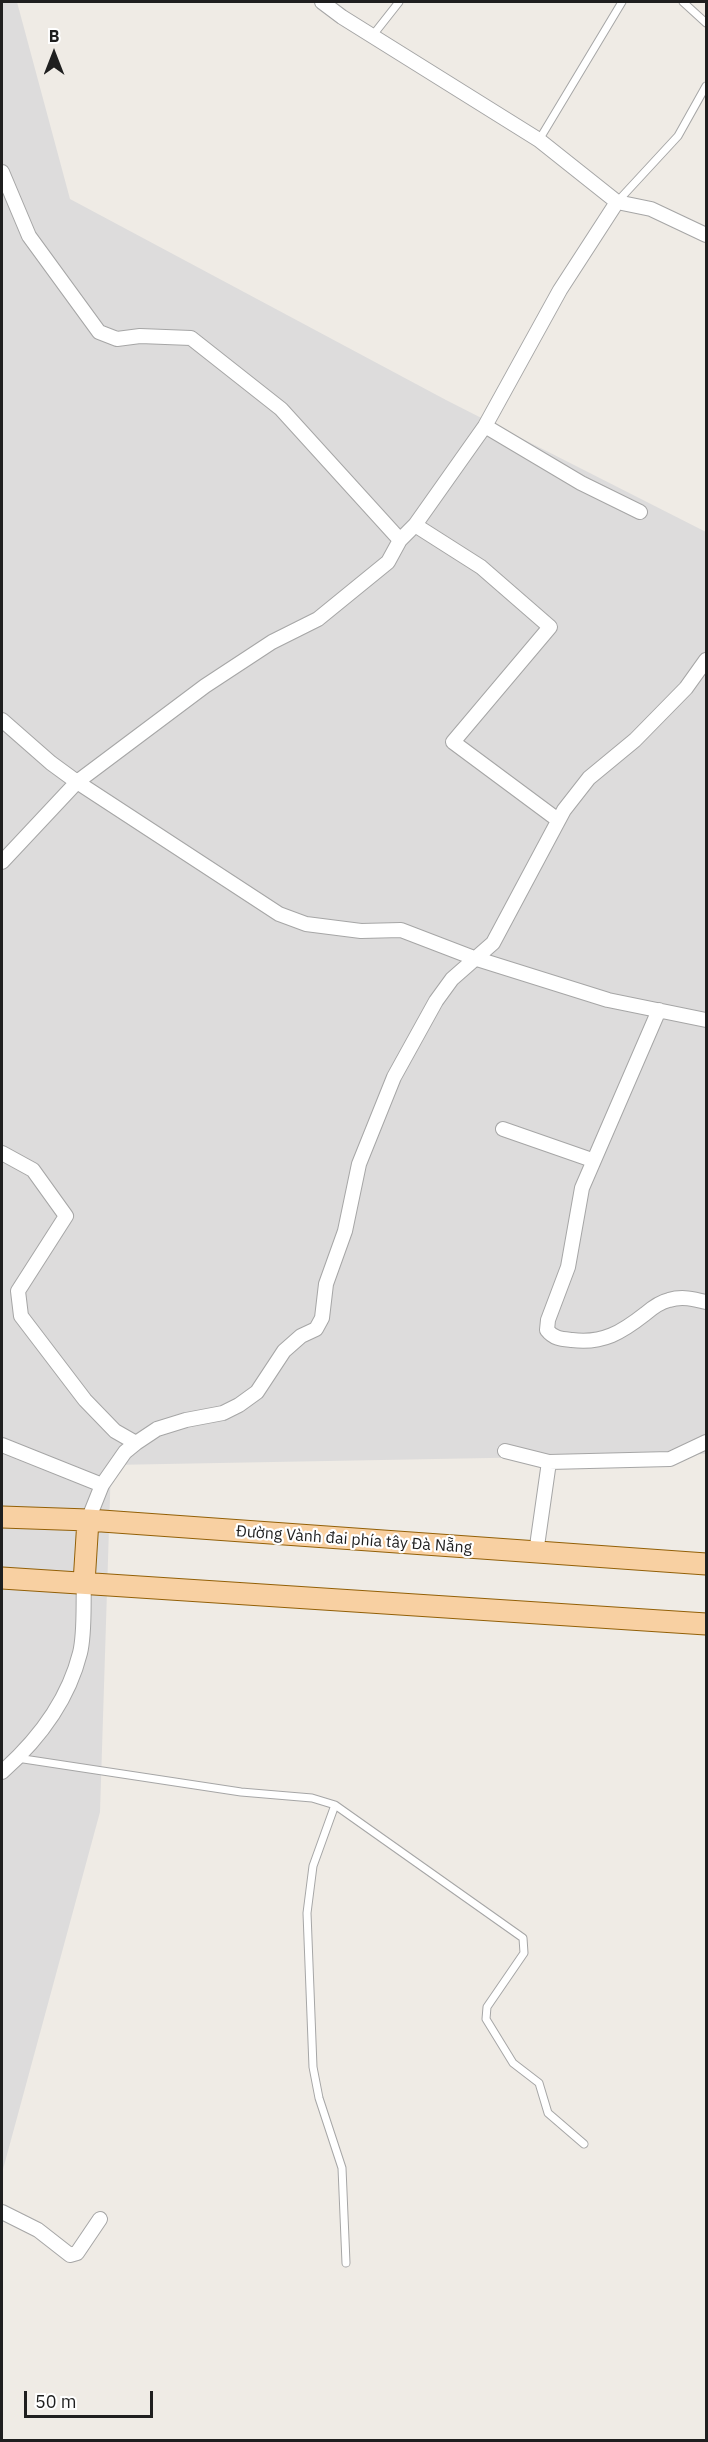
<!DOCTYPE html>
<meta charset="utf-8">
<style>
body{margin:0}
#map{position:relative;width:708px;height:2442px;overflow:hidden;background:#efebe5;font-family:"IBM Plex Sans",sans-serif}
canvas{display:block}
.frame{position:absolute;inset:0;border:3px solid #1f1f1f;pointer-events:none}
.north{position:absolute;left:24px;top:24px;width:60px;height:60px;-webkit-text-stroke:4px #fff;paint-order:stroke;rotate:0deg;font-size:16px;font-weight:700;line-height:24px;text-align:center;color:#1f1f1f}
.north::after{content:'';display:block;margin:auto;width:21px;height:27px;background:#1f1f1f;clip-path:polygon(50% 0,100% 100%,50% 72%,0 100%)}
.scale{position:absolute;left:24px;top:2391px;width:129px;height:27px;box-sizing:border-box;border:3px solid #1f1f1f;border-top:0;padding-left:8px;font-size:18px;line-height:21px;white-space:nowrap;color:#1f1f1f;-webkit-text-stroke:4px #fff;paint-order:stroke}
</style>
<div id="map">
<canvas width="708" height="2442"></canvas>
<div class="frame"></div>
<div class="north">B</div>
<div class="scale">50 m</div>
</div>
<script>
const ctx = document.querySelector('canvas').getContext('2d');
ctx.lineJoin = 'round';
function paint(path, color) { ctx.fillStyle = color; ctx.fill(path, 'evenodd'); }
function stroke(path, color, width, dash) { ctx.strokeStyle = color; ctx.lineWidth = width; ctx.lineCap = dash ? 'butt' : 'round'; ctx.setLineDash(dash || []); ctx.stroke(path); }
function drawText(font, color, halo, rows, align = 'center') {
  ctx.font = font + ' "IBM Plex Sans",sans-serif'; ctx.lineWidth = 4.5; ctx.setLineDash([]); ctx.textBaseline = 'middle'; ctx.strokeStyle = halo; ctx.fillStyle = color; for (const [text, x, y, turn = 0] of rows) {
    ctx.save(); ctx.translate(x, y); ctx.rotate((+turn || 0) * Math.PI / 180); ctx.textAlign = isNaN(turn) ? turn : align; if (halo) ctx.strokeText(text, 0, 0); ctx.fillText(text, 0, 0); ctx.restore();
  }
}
paint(new Path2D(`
 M2,2H17L70,199L446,400L706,532V1454L111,1465L100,1812L2,2173Z`), '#dddcdc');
const service = new Path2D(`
 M683,2L706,23
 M373,35L399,2
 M539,140L622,2
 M617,202L678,136L706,86
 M17,1758L241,1792L312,1798L335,1805L523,1938L524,1953L487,2007L486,2019L513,2063L539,2083L548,2113L584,2144
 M335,1805L313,1866L307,1913L313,2067L319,2098L342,2168L346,2263`);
const minor = new Path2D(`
 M322,2L342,17L539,140L617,202
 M2,172L29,236L99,332L117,339L140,336L191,338L281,409L400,540
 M485,426L581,483L640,512
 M415,525L481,567L550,627L453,742L558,820
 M2,720L51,763L77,782L279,914L306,924L361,931L401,930L474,958L608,1000L706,1020
 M2,862L77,782L205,686L272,642L318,619L388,562L400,540L415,525L485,426L560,290L617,202L651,209L706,235
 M659,1010L582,1188L568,1267L548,1320L547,1330C554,1339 562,1339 572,1340C603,1344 622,1332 645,1314C652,1308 660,1302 669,1300C682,1296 694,1299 706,1302
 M503,1129L592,1160
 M2,1153L33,1170L66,1216L18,1291L21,1316L85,1400L115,1431L136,1443
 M2,1445L102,1485
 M505,1451L549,1462
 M88,1520L102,1485L125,1452L136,1443L157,1429L186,1420L223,1413L239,1405L257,1392L284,1351L301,1336L316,1329L322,1318L326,1284L345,1231L359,1164L394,1077L436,1001L452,979L493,943L564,810L589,778L635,740L686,688L706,660
 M536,1553L549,1462L670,1459L706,1442
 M2,1772C38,1740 68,1701 80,1653C85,1633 83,1604 84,1583
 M2,2212L38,2230L70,2255L77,2253L100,2219`);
const primary = new Path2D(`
 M2,1517L88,1520L706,1564
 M2,1578L706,1624
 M84,1583L88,1520`);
stroke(service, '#a6a6a6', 9);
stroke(minor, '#a6a6a6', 16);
stroke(primary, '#936007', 23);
stroke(service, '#fff', 7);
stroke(minor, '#fff', 14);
stroke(primary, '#f8d0a2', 21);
drawText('16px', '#1f1f1f', '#fff', [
 ["Đường Vành đai phía tây Đà Nẵng",354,1540,4]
]);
</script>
